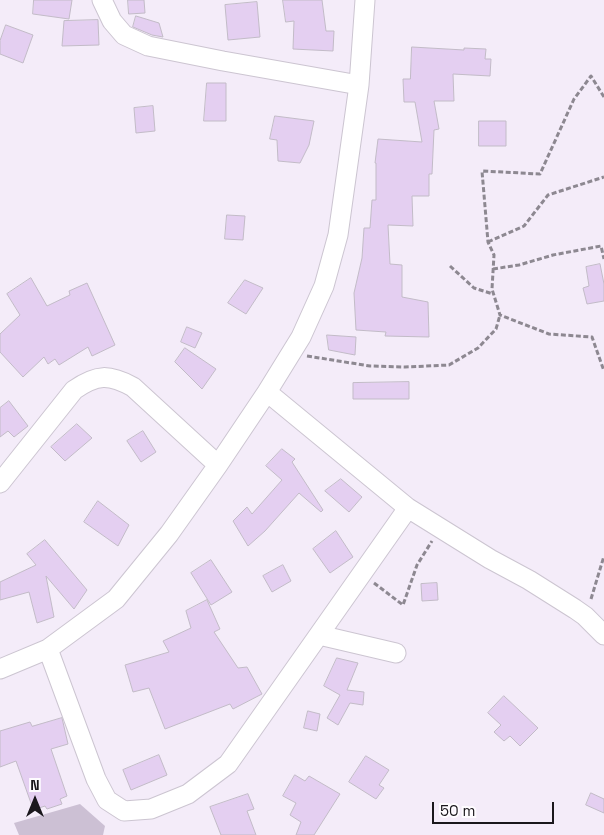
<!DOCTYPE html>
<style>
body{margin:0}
#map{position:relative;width:604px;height:835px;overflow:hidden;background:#f4ecf9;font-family:"Space Grotesk",sans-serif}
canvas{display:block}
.north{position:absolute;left:10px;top:775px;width:50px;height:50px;-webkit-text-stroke:4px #fefcff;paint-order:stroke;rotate:0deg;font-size:14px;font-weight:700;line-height:20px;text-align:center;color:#1a171c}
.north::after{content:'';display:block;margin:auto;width:18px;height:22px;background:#1a171c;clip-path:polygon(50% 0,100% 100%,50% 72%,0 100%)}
.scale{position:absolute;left:432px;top:802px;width:122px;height:22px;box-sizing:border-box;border:2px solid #1a171c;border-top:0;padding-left:6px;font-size:15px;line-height:18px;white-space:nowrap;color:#1a171c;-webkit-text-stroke:4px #fefcff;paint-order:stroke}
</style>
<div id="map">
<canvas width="604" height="835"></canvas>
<div class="north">N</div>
<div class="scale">50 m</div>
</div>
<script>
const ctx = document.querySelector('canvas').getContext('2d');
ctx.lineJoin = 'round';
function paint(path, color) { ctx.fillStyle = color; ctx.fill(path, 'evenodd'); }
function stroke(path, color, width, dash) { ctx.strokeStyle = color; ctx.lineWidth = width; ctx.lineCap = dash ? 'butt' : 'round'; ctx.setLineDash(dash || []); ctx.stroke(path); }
paint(new Path2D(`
 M80,804L105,826L103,835H19L14,823Z`), '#ccc0d4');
const building = new Path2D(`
 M34,0H72L69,19L33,14Z
 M128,0H144L145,13L129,14Z
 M283,0H322L326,31H334L333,51L293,49L294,21L286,22Z
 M257,2L260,37L228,40L225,5Z
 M136,16L159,23L163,37L152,35L133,27Z
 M98,20L99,45L62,46L64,21Z
 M6,25L33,35L23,63L0,54V41Z
 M412,47L464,50V48L486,49L485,59H491L490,76L453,74L454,101H434L439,129L434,130L432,174H429V196H412L413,226L388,225L390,264L402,265V297L428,302L429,337L385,336L386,332L356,330L354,293L362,258L364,228H370L372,200H376V163H375L378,139L422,142L415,102H404L403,79H410Z
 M207,83H226V121H204Z
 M153,106L155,131L136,133L134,108Z
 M275,116L314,121L309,145L300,163L278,161L277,140L270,139Z
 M479,121H506V146H479Z
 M227,215L245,216L243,240L225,239Z
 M600,264L604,284V301L587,304L583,288L589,286L586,267Z
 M31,278L47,306L70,295L69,291L87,283L115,345L92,356L88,347L59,365L55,359L48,364L44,357L23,377L0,352V334L20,315L7,294Z
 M245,280L263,288L246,314L228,303Z
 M187,327L202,333L195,348L181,342Z
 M327,335L356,337L355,355L329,350Z
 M185,348L216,369L202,389L175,362Z
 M409,382V399H353V383Z
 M9,401L28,426L14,437L8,431L0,437V408Z
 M77,424L92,438L65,461L51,447Z
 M143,431L156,452L141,462L127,441Z
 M282,449L295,459L292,462L323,510L321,512L299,493L265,531L248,546L233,521L247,507L252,514L282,480L266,466Z
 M341,479L362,497L349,512L325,491Z
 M98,501L129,525L118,546L84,522Z
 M336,531L353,557L330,573L313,549Z
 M45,540L87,590L74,609L46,576L54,617L37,623L29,592L0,600V582L36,565L27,554Z
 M211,560L232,592L211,605L191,573Z
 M283,565L291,581L272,592L263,576Z
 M437,583L438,600L422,601L421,584Z
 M207,600L220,629L214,632L238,668L247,667L262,694L233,709L230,704L165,729L149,688L133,692L125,665L169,652L163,641L191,628L186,611Z
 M337,658L358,663L347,690L364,692L363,705L350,703L338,725L327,718L340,695L324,686Z
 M504,696L538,728L520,746L510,736L504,741L494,732L501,725L488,713Z
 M308,711L320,714L317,731L304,728Z
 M62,718L68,744L51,749L67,796L60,799L62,804L47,809L45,806L39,808L38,804L32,806L16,761L0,767V731L30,722L32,726Z
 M159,755L167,775L131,790L123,770Z
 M366,756L389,770L379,785L384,788L376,799L349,782Z
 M295,775L305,781L309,776L340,794L314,835H296L301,822L290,815L296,803L283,796Z
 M591,793L604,799V813L586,805Z
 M248,794L254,809L247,811L256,835H221L210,807Z`);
paint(building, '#e4cff1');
stroke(building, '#c2bbc7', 1);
const street = new Path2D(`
 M102,0L112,21L124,35L148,46L223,61L359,85
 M267,392L408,508L490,559L529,580L575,609L585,616L604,635
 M0,483L74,390C97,374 109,374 133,387L218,465
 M319,635L396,653
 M48,649L96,779L107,800L124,811L151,809L188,794L228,764L408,508
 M0,669L48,649L116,599L169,534L218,465L267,392L301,337L324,286L338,235L359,85L365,0`);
stroke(street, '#ccc5d1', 21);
stroke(new Path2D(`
 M604,97L591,76L574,99L540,174L482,171L488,242L494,255L492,289L500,315L549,334L592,337L604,371
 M488,242L524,226L548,195L604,177
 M450,266L474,288L493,294
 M493,269L519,265L553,255L601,246L604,259
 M307,356L370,366L405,367L449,365L478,348L496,329L500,315
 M374,583L403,605L417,565L432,541
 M591,599L604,556`), '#8d8891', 3, [5, 2.5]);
stroke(street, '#fff', 19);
</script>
